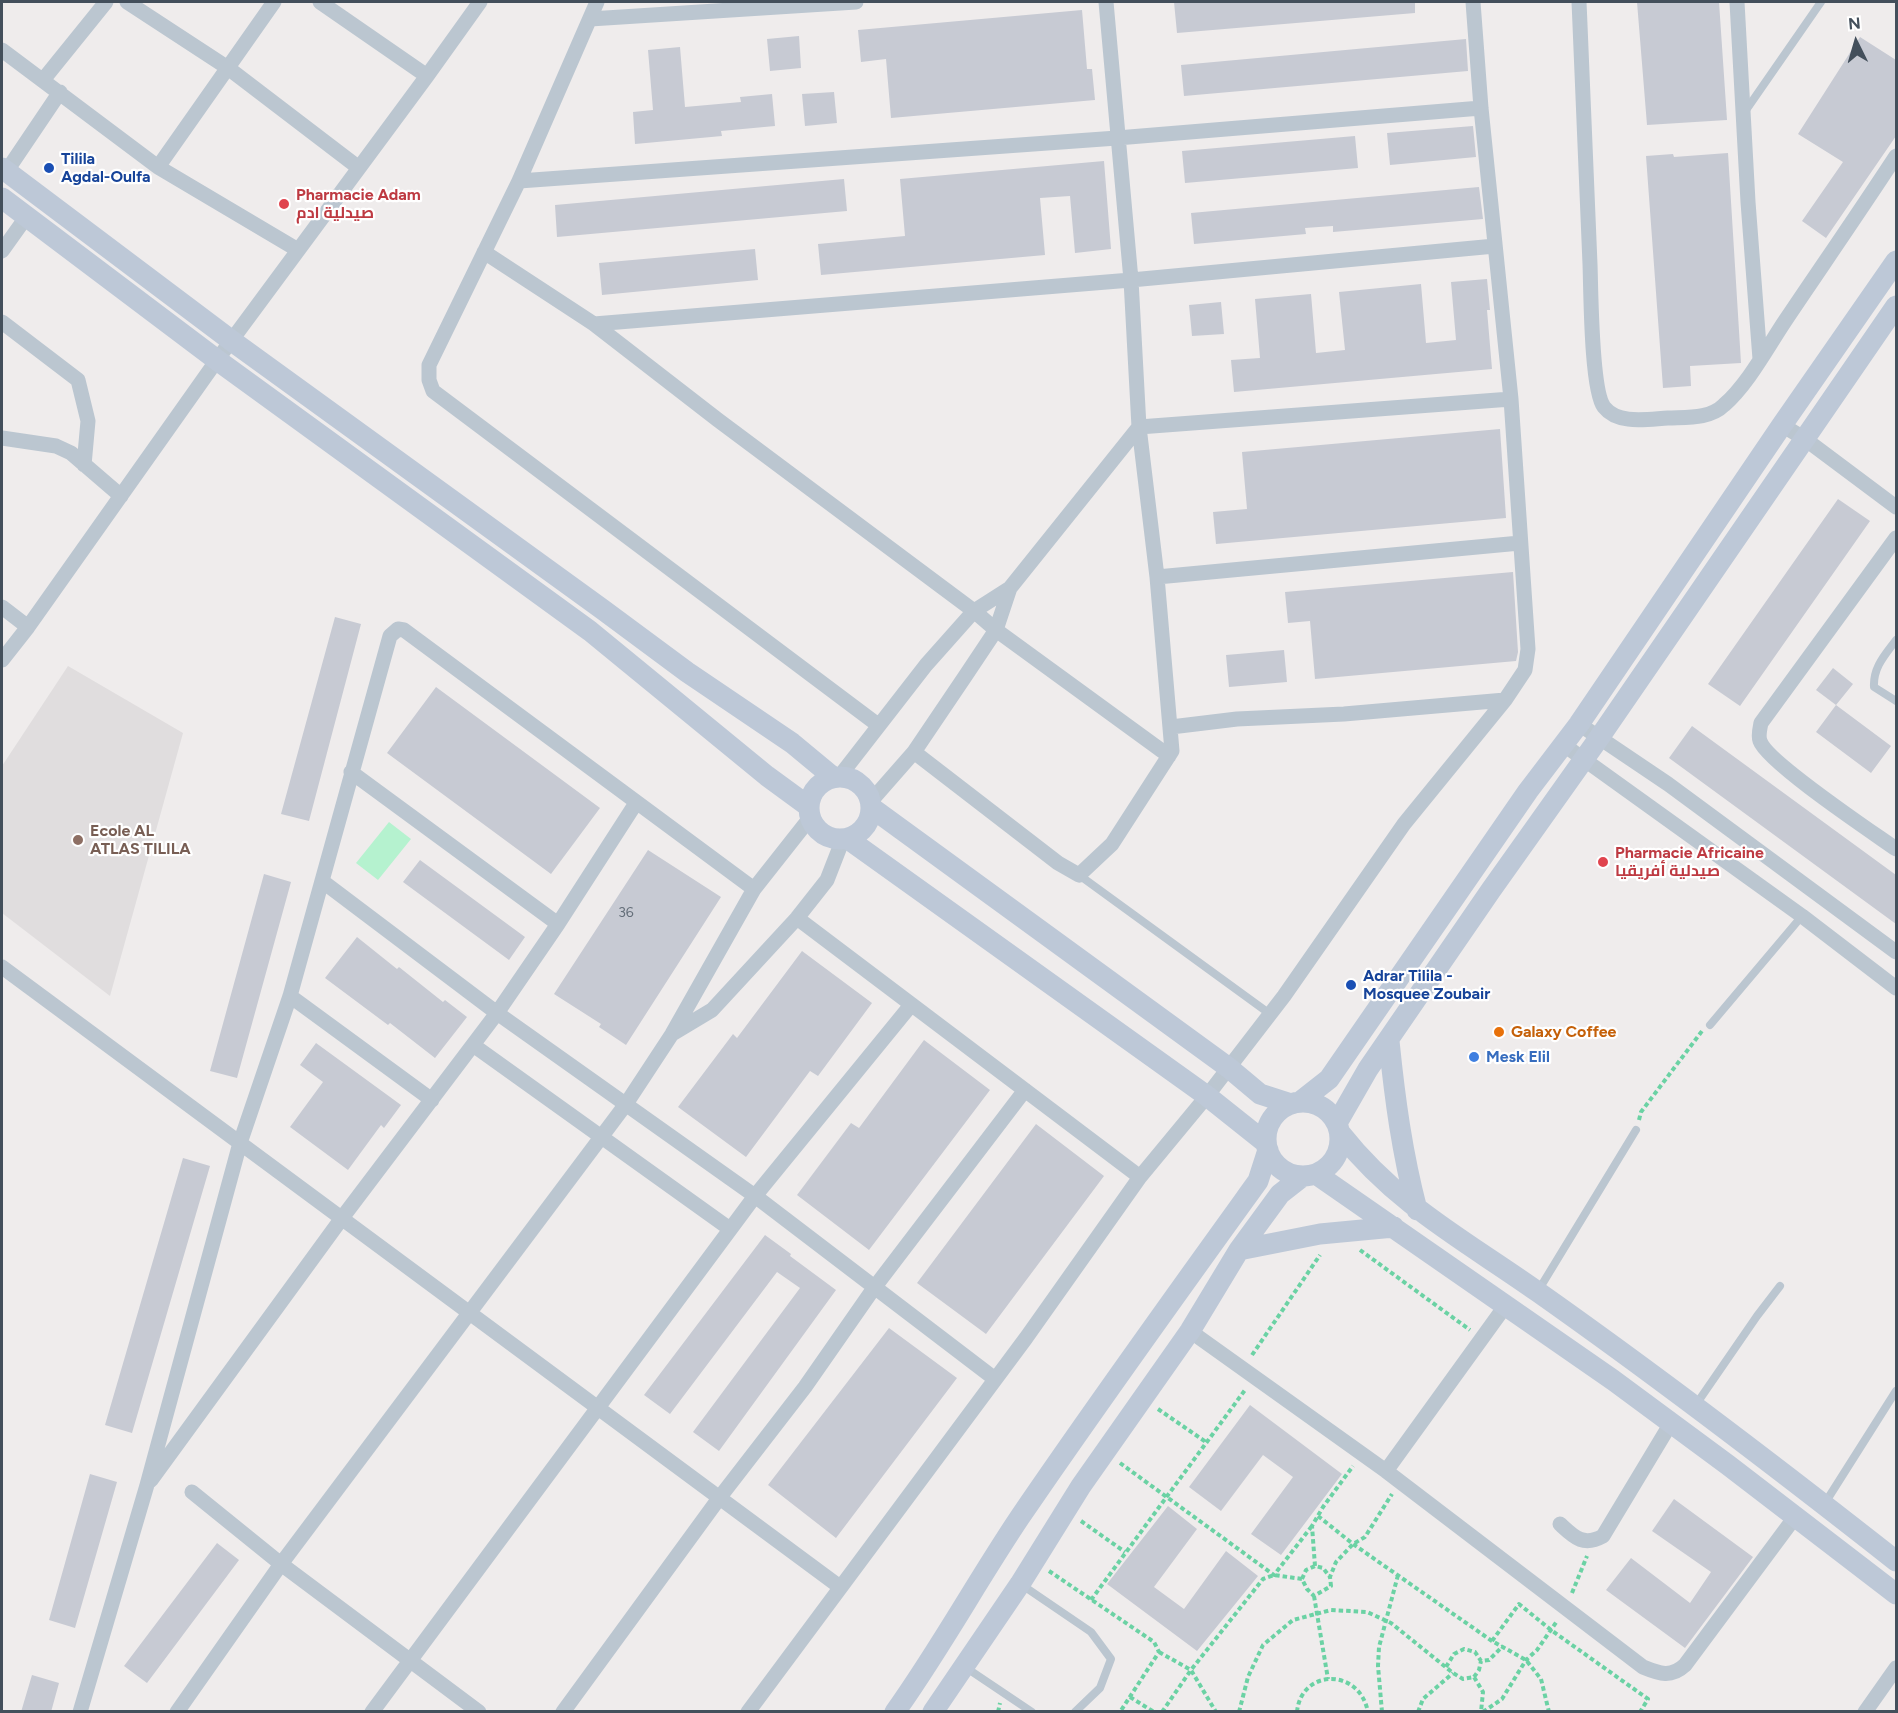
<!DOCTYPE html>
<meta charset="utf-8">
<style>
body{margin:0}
#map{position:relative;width:1898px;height:1713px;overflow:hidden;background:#efecec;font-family:Figtree,sans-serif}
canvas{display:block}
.frame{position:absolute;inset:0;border:3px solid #434f5b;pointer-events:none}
.north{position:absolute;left:1826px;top:12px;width:60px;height:60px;-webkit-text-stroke:4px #fff;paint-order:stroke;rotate:355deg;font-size:16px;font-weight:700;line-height:24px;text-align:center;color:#434f5b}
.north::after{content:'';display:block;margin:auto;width:21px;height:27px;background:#434f5b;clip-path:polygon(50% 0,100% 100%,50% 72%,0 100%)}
</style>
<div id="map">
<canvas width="1898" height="1713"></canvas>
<div class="frame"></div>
<div class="north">N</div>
</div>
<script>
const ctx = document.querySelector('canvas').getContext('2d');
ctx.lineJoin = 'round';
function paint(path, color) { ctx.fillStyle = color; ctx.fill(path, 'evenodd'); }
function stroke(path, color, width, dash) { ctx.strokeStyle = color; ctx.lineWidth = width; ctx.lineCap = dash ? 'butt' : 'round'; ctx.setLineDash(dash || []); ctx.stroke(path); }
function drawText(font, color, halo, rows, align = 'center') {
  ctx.font = font + ' Figtree,Cairo,sans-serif'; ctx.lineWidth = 4.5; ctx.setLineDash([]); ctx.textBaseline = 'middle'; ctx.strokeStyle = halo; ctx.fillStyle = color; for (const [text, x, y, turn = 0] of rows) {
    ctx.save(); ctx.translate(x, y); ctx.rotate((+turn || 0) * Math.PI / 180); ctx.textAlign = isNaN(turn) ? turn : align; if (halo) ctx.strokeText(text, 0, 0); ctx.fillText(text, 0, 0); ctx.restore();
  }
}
paint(new Path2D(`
 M68,666L183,733L110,996L2,913V766Z`), '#e0ddde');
paint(new Path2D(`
 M389,822L411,839L378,880L356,863Z`), '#b5f2cf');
paint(new Path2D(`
 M1174,2H1415V13L1177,33Z
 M1637,2H1719L1727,120L1647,125Z
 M1082,10L1087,69H1092L1095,100L891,118L886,59L861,62L858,30Z
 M799,36L801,68L770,71L767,39Z
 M1860,37L1896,60V136L1826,238L1802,221L1843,162L1798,134Z
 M1466,39L1468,71L1184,96L1181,65Z
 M680,47L685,107L741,102L740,97L772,94L775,126L721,131L722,136L635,144L633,112L653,110L648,50Z
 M834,92L837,123L805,126L802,94Z
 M1473,126L1476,157L1390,165L1387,133Z
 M1355,136L1358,168L1185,183L1182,151Z
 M1728,153L1741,363L1690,366L1691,386L1663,388L1646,156L1673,154L1674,157Z
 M1104,161L1111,249L1075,253L1070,196L1040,198L1045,255L821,275L818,244L905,236L900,179Z
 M844,179L847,211L557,237L555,205Z
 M1479,187L1483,219L1333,232V226L1305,228L1306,234L1194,244L1191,213Z
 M755,249L758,280L602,295L599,263Z
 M1487,279L1490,310H1487L1492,369L1234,392L1231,360L1260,358L1255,299L1311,294L1316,353L1345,350L1339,292L1421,284L1426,343L1456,340L1451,282Z
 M1221,302L1224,334L1192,336L1189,305Z
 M1500,429L1506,518L1216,544L1213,512L1247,509L1242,452Z
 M1838,499L1870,521L1740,706L1708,684Z
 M1513,572L1518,652L1516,661L1315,679L1310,621L1288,623L1285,592Z
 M335,617L361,624L309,821L281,814Z
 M1284,650L1287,682L1229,687L1226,655Z
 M1833,668L1853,684L1836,705L1891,746L1871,773L1816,732L1836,705L1816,690Z
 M436,687L600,808L551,874L387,753Z
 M1692,726L1896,875V924L1669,758Z
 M648,850L721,897L626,1045L599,1027L601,1024L554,994Z
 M420,860L525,937L509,960L403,882Z
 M264,874L291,882L237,1078L210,1071Z
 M357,937L397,969L399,967L443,1002L445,1000L467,1017L435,1058L390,1023L388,1025L325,978Z
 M802,951L872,1003L818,1076L810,1071L746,1157L678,1107L733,1034L737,1038Z
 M924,1040L990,1090L869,1250L797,1195L851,1123L859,1128Z
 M316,1043L401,1105L384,1128L381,1125L348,1170L290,1127L323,1082L300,1065Z
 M1036,1124L1104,1176L986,1334L917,1283Z
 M183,1158L210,1166L132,1433L105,1425Z
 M765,1235L791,1254L790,1256L836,1290L719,1451L693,1432L800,1288L777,1272L670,1414L644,1395Z
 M889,1328L957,1378L836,1538L768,1485Z
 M1250,1405L1342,1474L1281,1555L1251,1534L1293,1477L1263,1455L1221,1511L1189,1487Z
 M90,1474L117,1482L75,1628L49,1620Z
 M1674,1499L1753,1557L1685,1648L1606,1590L1631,1558L1690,1603L1711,1572L1652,1531Z
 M1168,1506L1197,1529L1154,1587L1184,1609L1226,1551L1258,1576L1197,1651L1107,1584Z
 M217,1543L239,1560L147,1683L124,1666Z
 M32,1675L59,1683L51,1712H21Z`), '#c7cad3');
stroke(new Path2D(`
 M1639,1120L1641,1112L1702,1031
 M1360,1250L1470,1330
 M1252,1355L1320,1255
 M1158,1409L1206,1442
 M1120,1463L1274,1575L1312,1526
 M1318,1516L1353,1544L1492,1641L1526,1660L1541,1679L1549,1712
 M1081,1521L1125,1552
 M1315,1566L1312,1526L1323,1507L1353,1466
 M1049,1571L1154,1642L1159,1652L1120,1712
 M1302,1579L1306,1570L1315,1566L1323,1568L1330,1577
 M1572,1593L1587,1556
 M1314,1596L1328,1679
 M1091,1600L1245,1390
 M1492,1641L1519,1604L1551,1630L1648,1699L1640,1712
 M1159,1652L1191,1670L1216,1712
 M1446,1667L1454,1654L1464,1649L1475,1652L1481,1661L1489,1660L1503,1646
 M1474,1677L1479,1670L1481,1661
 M1130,1697L1154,1712
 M998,1712L1000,1703
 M1162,1712L1191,1670L1263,1579L1274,1575L1302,1579L1307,1589L1314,1596L1331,1586L1330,1577L1336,1562L1353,1544L1365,1537L1392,1494
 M1239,1712L1248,1677L1263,1645L1293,1620L1331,1610L1367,1612L1391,1623L1453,1673L1463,1679L1474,1677L1483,1692L1481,1712
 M1297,1712C1301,1669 1359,1667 1368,1712
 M1382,1712L1378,1666L1379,1647L1398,1575
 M1418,1712L1423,1699L1453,1673
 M1446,1712H1465
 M1483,1712L1502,1699L1526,1660L1537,1650L1557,1621`), '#6bd2a4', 4, [4.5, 3]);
stroke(new Path2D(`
 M1744,113L1821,2
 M1896,640C1885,655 1873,667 1874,687L1896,701
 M1079,875L1270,1014
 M1710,1025L1802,916
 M1538,1291L1636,1130
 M1695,1406L1757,1316L1780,1286
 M1825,1503L1896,1391
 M1022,1585L1091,1632L1111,1659L1100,1688L1075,1712
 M965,1667L1032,1712`), '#bbc6d0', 8);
stroke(new Path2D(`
 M127,2L228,68L359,168
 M320,2L427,76
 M597,2L519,181L429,365V380L433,391L878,725
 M1579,2C1583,89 1586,176 1590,264C1591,290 1591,390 1604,407C1618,425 1648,419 1668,418C1687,417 1710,419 1724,405C1748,384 1767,348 1785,321C1822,266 1860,211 1896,156
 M1737,2L1748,202L1760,359
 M590,19L856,2
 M2,50L158,167L298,250
 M43,80L106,2
 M158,167L274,2
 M6,172L60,92
 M519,181L1117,138L1481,108
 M2,251L27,216
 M484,252L594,324L718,420L974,611L996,630L1169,756
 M2,322L78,380L88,421L84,465
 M594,324L1131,280L1495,246
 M1782,425L1805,439L1896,507
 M2,438L56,446L71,453L121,496
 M1896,538L1761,723C1760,728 1758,736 1760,741C1767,762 1872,832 1896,849
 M1157,577L1520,543
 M2,607L28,627
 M2,660L28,627L217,360L427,76L480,2
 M1579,724L1668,784L1896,952
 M1171,727L1237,719L1344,714L1505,700
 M1564,745L1802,916L1896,988
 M914,752L1058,863L1079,875L1112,844L1172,751L1157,577L1139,427L1131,280L1106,2
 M351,772L558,924
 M839,777L926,665L974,611L1010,588L1139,427L1511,399
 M871,801L914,752L966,675L996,630L1010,588
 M322,881L497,1013L755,1196L995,1379
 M797,918L1140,1177
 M2,967L840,1587
 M290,996L432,1100
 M672,1034L712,1010L797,918L827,880L843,839
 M473,1045L730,1229
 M1190,1331L1386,1471L1643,1667C1660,1674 1671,1678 1685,1665L1795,1517
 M1386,1471L1506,1305
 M151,1480L342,1218L497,1013L558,924L636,803
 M192,1492L281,1564L479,1712
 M1560,1524C1574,1537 1583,1547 1603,1536L1671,1423
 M80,1712L147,1485L240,1143L290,996L390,636L398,629L404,630L754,889
 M177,1712L281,1564L626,1104L672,1034L754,889L810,818
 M372,1712L755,1196L911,1005
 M563,1712L720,1497L805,1387L874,1288L1025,1090
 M748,1712L1026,1338L1140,1177L1207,1096L1284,996L1404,824L1505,700L1525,670L1528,649L1511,399L1481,108L1473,2
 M1865,1712L1896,1668`), '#bbc6d0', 15);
stroke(new Path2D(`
 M2,168L232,341L602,609L687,672L792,743L833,777
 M2,198L217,360L590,631L767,776L808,806
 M809 808a31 31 0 1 1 62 0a31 31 0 1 1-62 0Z
 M872,808L1229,1068L1260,1094L1291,1104
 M848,839L1207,1096L1266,1143
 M1389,1041C1395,1100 1402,1152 1417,1210
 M1301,1101L1329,1079L1528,791L1579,724L1782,425L1896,261
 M1266 1139a37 37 0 1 1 74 0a37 37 0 1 1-74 0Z
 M1337,1123L1368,1069L1491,890L1599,738L1896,306
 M1341,1134C1397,1205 1466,1241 1538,1292C1660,1378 1779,1469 1896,1561
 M1316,1174L1613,1380L1728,1465L1896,1594
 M1239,1250L1320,1234L1394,1227
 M895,1712C940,1649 977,1581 1020,1517C1097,1404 1178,1292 1258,1181L1268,1150
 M933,1712L1020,1584L1081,1486L1190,1331L1239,1250L1280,1194L1303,1176`), '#bdc8d7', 21);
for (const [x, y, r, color] of [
 [49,168,6,"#1a4fb4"],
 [284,204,6,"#e0444e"],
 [78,840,6,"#8d6e63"],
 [1603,862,6,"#e0444e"],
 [1351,985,6,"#1a4fb4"],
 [1499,1032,6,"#e8710a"],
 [1474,1057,6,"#3f7fe0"]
]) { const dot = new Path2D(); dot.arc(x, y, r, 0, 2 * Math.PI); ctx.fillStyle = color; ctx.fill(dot); stroke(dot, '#fff', 2); }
drawText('14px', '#646e79', null, [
 ["36",626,913]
]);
drawText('bold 16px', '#164399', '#fff', [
 ["Tilila",61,159],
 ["Agdal-Oulfa",61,177],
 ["Adrar Tilila -",1363,976],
 ["Mosquee Zoubair",1363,994]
], 'left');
drawText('bold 16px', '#be3a42', '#fff', [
 ["Pharmacie Adam",296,195],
 ["صيدلية ادم",296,213],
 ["Pharmacie Africaine",1615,853],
 ["صيدلية أفريقيا",1615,871]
], 'left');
drawText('bold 16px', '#785e54', '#fff', [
 ["Ecole AL",90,831],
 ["ATLAS TILILA",90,849]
], 'left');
drawText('bold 16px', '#c56008', '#fff', [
 ["Galaxy Coffee",1511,1032]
], 'left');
drawText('bold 16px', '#366cbe', '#fff', [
 ["Mesk Elil",1486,1057]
], 'left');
</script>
